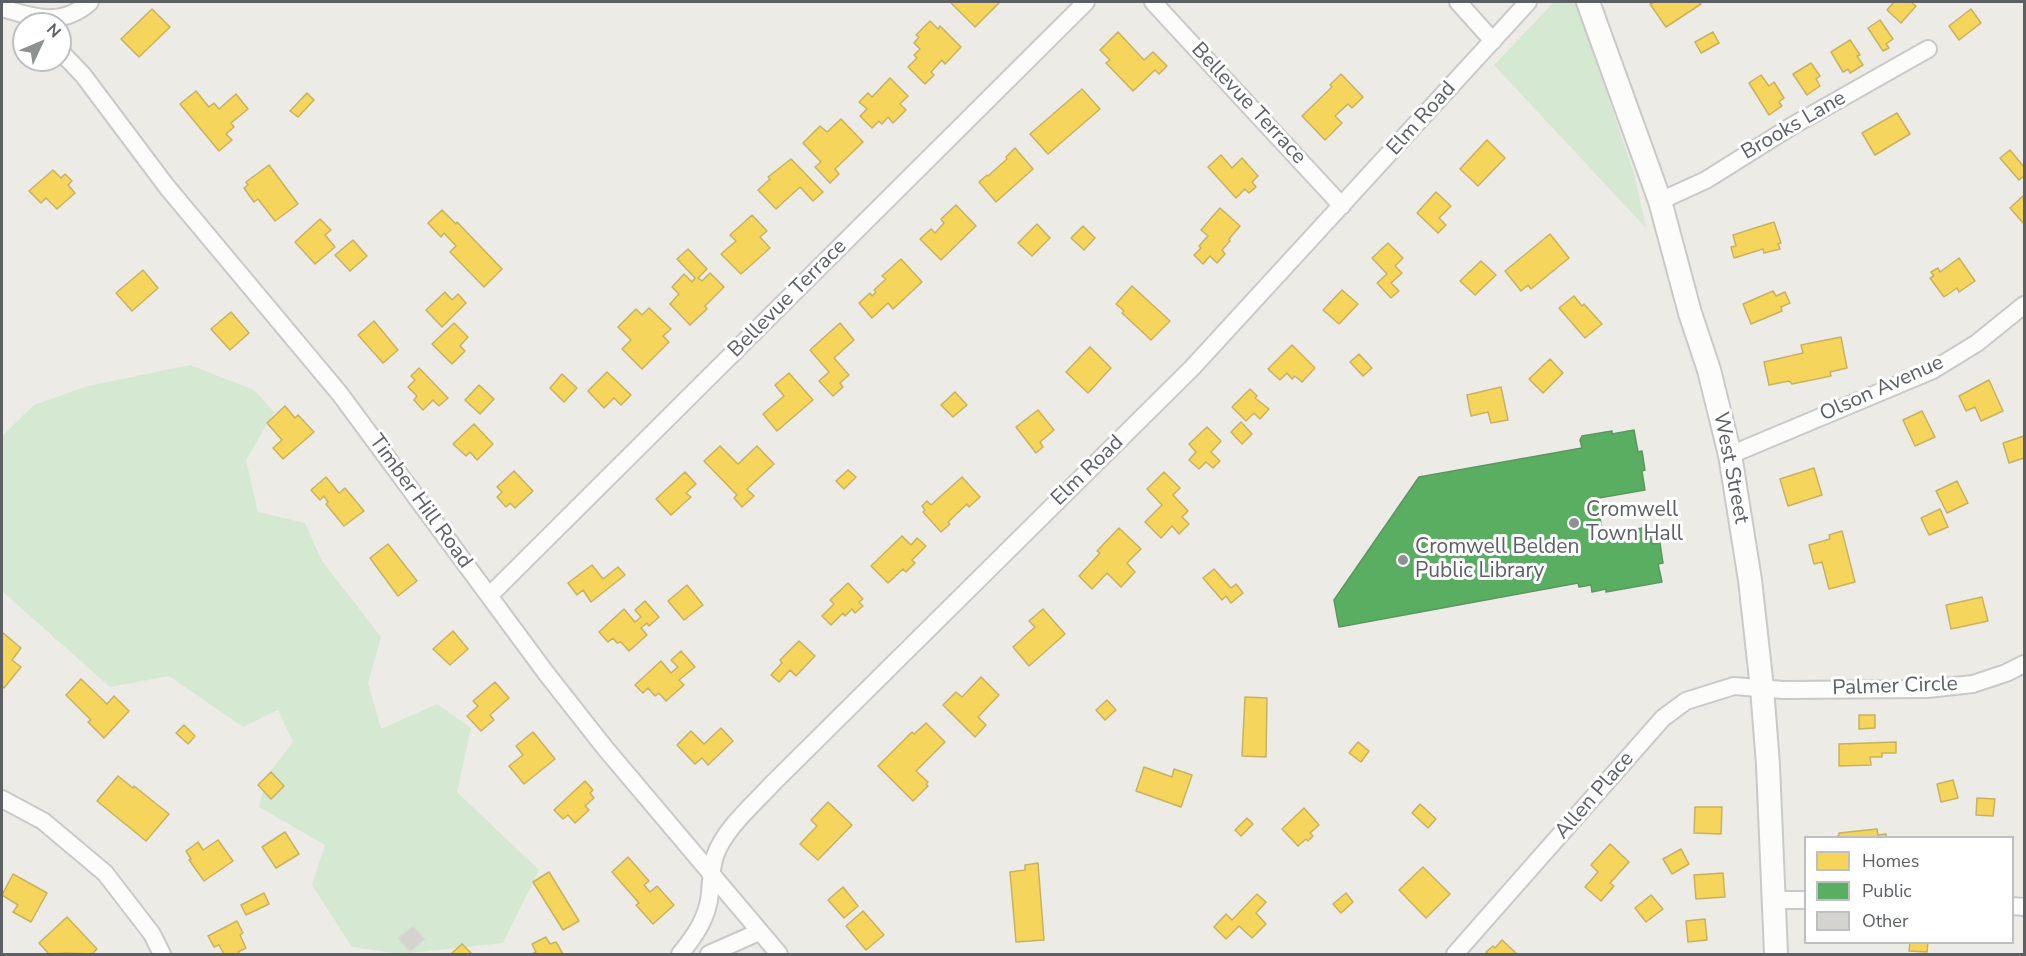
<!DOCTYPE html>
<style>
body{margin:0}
#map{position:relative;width:2026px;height:956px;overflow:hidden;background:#ecebe6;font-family:"Nunito Sans",sans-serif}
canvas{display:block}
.frame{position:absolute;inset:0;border:3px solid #5c6065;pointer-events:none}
.legend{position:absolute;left:1804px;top:836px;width:210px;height:108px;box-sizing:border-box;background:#fff;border:2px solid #bebfc1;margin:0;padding:8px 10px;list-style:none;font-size:18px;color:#5c6065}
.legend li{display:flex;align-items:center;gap:12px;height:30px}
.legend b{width:30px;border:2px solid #bebfc1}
.north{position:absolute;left:12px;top:12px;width:60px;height:60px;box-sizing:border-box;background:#fff;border:2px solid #bebfc1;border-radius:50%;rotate:46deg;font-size:16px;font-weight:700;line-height:24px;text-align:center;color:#5c6065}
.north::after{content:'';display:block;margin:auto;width:21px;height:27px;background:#8e9192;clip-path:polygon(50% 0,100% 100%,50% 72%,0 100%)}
</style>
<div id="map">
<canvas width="2026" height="956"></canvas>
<div class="frame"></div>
<ul class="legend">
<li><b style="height:16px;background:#f6d55c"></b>Homes</li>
<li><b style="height:16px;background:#5aae61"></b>Public</li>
<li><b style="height:16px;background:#d4d3d0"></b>Other</li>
</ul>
<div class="north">N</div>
</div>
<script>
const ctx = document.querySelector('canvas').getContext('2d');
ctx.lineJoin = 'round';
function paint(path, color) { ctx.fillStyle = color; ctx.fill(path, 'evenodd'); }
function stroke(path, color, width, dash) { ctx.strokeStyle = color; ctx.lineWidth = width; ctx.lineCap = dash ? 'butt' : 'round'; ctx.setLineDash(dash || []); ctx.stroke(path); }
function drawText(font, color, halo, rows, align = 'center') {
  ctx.font = font + ' "Nunito Sans",sans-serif'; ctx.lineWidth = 6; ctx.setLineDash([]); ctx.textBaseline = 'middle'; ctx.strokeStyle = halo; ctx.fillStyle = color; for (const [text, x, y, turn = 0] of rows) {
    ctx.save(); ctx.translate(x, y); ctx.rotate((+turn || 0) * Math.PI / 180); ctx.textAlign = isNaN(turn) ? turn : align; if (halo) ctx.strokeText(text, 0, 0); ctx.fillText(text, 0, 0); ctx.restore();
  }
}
paint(new Path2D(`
 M1554,2H1576L1634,174L1646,228L1494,65Z
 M190,365L254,390L274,412L246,460L258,512L305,523L322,561L381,637L368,683L381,729L437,704L471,728L457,792L539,870L503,943L401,954L352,947L312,885L325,845L259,807L267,776L293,742L278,710L243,727L169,676L110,687L2,591V436L34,405L88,386Z`), '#d5e8d2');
const homes = new Path2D(`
 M950,2H1000L975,27Z
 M1654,2H1699L1701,4L1666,27L1650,4Z
 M1894,2H1911L1916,6L1901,23L1887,10Z
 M152,9L170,27L139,57L121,39Z
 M1971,9L1981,23L1959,40L1949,26Z
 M1880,20L1893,39L1886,44L1889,48L1883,51L1868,28Z
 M930,21L938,29L940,26L961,47L945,64L942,60L931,72L934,75L925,84L908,67L917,58L914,55L920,49L914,43L919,37L916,35Z
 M1118,32L1144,60L1153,52L1167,66L1159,74L1155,70L1133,91L1106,63L1110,60L1100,50Z
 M1713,32L1719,43L1701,53L1695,42Z
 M1850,40L1860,55L1857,56L1863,65L1850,73L1848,69L1843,72L1831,52Z
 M1811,63L1820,76L1816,79L1820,86L1807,95L1793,74Z
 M1341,74L1363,97L1352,108L1348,104L1335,116L1342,123L1325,140L1302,116L1332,87L1330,85Z
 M1761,75L1769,86L1774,82L1784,98L1779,102L1782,106L1769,115L1749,83Z
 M890,78L908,96L900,104L906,110L893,123L888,117L882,124L879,121L872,128L860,116L867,109L859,102L868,93L872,97Z
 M1082,89L1100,109L1048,154L1030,134Z
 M196,91L209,107L214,103L219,109L236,94L248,109L231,123L234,127L226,134L232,140L219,151L180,104Z
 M307,93L314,100L298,117L290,111Z
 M1897,113L1910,134L1875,155L1862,133Z
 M841,119L863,142L835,169L839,174L830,183L815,167L821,162L803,143L820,126L827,132Z
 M1487,140L1505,158L1478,186L1460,169Z
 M1015,148L1033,169L996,202L979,182L987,175L988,176L1007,159L1006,157Z
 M2010,150L2024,167V176L2019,180L2000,158Z
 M1221,155L1232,168L1242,158L1258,176L1252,182L1256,187L1249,193L1245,189L1236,198L1208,167Z
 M791,159L823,192L813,201L800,187L776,209L758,190L770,179L768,177Z
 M269,165L298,204L275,221L258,199L254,202L244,188L248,185L246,182Z
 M53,170L61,178L65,174L72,181L68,185L75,193L57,209L46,198L41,203L29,191Z
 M1436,192L1451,206L1439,218L1446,225L1438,233L1417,213Z
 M2024,195V224L2010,208Z
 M956,205L976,226L941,260L920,239L931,229L935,233L944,223L941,219Z
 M1220,208L1240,226L1229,239L1230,241L1222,250L1225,254L1217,263L1210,256L1203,264L1194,255L1201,248L1199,246L1208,236L1201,230Z
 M442,210L456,224L457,222L502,269L484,287L450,252L456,246L444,233L441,237L428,223Z
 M752,215L767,231L760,237L770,248L741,274L721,254L736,241L730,235Z
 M320,219L331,230L325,235L335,247L315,264L295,242Z
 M1774,222L1781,243L1778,244L1780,249L1764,253L1763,249L1734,258L1731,247L1736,246L1733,235Z
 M1037,224L1050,238L1032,256L1018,243Z
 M1083,226L1095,238L1084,250L1071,238Z
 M1550,234L1569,258L1531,289L1528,285L1521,291L1505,271Z
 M353,240L367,256L350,271L335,255Z
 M1388,243L1403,258L1395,266L1402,273L1391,283L1399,291L1391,298L1377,283L1387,274L1372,258Z
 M688,249L707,269L698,278L702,281L710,273L724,287L705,306L707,309L690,325L670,304L679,294L672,287L684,274L692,282L695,278L677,259Z
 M1959,258L1975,281L1959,292L1957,288L1944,297L1930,278L1934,276L1931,272L1938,268L1940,272Z
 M901,259L922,282L893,309L888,303L872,318L859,303L870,293L872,296L876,292L874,290L886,279L882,276Z
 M1481,261L1496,275L1475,295L1460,281Z
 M143,270L158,288L132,311L116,293Z
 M1132,286L1170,321L1151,340L1122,313L1124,311L1116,304Z
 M1342,290L1358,304L1339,324L1323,310Z
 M1773,291L1776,296L1785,292L1790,303L1781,307L1782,311L1751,324L1743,304Z
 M445,292L452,300L458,294L466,303L442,327L426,310Z
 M1574,296L1582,306L1584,304L1602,324L1585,338L1559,308Z
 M649,308L671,329L663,336L669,342L642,369L622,349L631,340L618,327L636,309L642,315Z
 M231,312L249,333L230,350L211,329Z
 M374,321L398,350L383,363L358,335Z
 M454,323L468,337L460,346L465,351L452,364L432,344Z
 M840,323L854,340L834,358L849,375L840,383L843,387L833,396L819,381L829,372L810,350Z
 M1841,337L1847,368L1830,372L1831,376L1792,384L1789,381L1769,385L1764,362L1803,353L1801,345Z
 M1292,345L1315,368L1302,382L1295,376L1292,379L1287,373L1280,380L1268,369Z
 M1090,347L1111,368L1088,393L1066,372Z
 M1359,354L1372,368L1363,376L1350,362Z
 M1550,359L1563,373L1543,393L1529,379Z
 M419,368L448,398L439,406L433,400L423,410L414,400L417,396L408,387L415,380L411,376Z
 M607,372L631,395L621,405L614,398L604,408L588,391Z
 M789,373L813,400L777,431L763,414L784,396L775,385Z
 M562,374L577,388L564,402L550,388Z
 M1989,380L2003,411L1981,421L1975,407L1966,411L1959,396Z
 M479,385L494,399L480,414L465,400Z
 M1501,387L1508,420L1491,423L1488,412L1471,416L1467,395Z
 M1250,389L1257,396L1255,398L1269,409L1260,419L1254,413L1246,421L1232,407Z
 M955,392L967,405L953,417L941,405Z
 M285,406L295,418L298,415L314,432L283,459L273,448L282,440L267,423Z
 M1038,410L1054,430L1040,442L1043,447L1036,453L1016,427Z
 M1922,411L1935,437L1915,446L1903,420Z
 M1241,422L1252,434L1242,444L1231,432Z
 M474,424L493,444L477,460L470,452L466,456L453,444Z
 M1207,427L1221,441L1211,452L1220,461L1213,468L1206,462L1199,469L1189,460L1196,452L1189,444Z
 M2024,436V458L2009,463L2003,443Z
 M720,446L738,464L757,446L774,464L747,489L754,496L742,507L734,498L737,495L704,461Z
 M1814,468L1822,495L1788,506L1780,479Z
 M848,470L856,477L844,489L836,481Z
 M514,471L533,491L515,508L510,503L506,507L497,497L502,492L497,487Z
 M685,472L696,484L686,493L691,497L671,515L656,499Z
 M1164,472L1180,488L1173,495L1188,511L1182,517L1189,524L1179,534L1172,526L1161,538L1145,522L1162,505L1147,489Z
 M326,477L339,493L345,488L364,511L344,526L326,504L328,502L324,496L320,500L311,490Z
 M962,477L980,497L969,507L967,504L948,522L950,524L941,532L923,512L925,510L922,506L927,501L931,505Z
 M1957,481L1968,503L1947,513L1936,491Z
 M1940,509L1948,527L1929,535L1921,518Z
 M1119,528L1141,549L1127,563L1135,572L1121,587L1107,573L1092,589L1079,576L1100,553L1097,551Z
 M1842,531L1855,582L1829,589L1822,562L1814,564L1809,545L1830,539L1829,535Z
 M902,536L911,545L917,538L926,546L912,560L915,563L906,572L903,569L888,583L871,566Z
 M388,544L417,581L398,596L370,558Z
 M592,565L603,579L618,567L625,575L591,602L583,590L577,595L568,583Z
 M1214,569L1231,588L1236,584L1243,593L1231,603L1226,596L1222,600L1203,578Z
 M848,583L863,599L859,602L863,606L855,613L852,609L845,616L843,613L831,625L822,616L834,604L830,600Z
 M687,585L703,605L684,620L668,601Z
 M1982,597L1988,621L1951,629L1946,605Z
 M645,601L659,617L649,626L647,623L641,628L647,635L629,651L621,642L617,643L613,638L608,642L599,632L624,609L635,622L641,617L635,610Z
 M1043,609L1065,634L1029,666L1013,647L1035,627L1029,621Z
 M453,631L468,649L450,665L433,649Z
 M2,632L21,648L12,660L21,667L4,688L2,686Z
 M799,641L815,656L796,676L790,670L779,682L771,675L782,663L780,660Z
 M681,651L695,667L679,680L684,685L666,701L659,693L655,696L648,688L643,693L635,685L661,661L671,673L678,667L671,660Z
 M981,677L999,695L978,717L986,725L975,737L943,705L956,692L962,697Z
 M81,679L107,704L114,696L129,711L104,738L88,722L91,720L66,695Z
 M495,682L509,698L490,715L494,720L481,731L467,716L478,706L473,701Z
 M1245,697L1267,698L1266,757L1242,756Z
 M1107,700L1116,710L1105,720L1096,710Z
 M1859,715H1875V728L1859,729Z
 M926,723L945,742L916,771L928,782L926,784L928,786L913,801L878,766L912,732L914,734Z
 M184,725L195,736L188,744L176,733Z
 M721,728L733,741L708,765L702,758L695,764L677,745L691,731L704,744Z
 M533,732L555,759L524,784L509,766L523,755L516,746Z
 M1358,742L1369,751L1361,762L1349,753Z
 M1896,742V753H1882V757H1870L1871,765L1839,766V744Z
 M1144,767L1172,777L1174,769L1192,775L1181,807L1136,791Z
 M271,772L284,786L271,799L258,785Z
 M118,776L133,788L134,786L169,814L146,841L97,801Z
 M1953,780L1958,798L1941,802L1937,784Z
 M585,781L593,790L590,793L594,798L585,806L589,810L575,823L568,815L563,819L554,810Z
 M1977,798L1995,799L1993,816L1976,815Z
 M828,802L852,825L818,860L800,844L817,826L811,820Z
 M1420,804L1436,819L1428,828L1412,813Z
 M1695,807H1722L1721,834L1694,833Z
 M1304,808L1319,825L1310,833L1313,836L1308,841L1306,839L1298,846L1282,829Z
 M1247,818L1253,824L1241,836L1235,830Z
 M1877,829L1878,835L1886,834V838H1835L1839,835V833Z
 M285,832L299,854L276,868L262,847Z
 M218,840L233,861L204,881L189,860L191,859L186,851L198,842L203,850Z
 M1610,844L1629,862L1610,883L1614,886L1601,901L1585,887L1598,872L1591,865Z
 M1681,849L1689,864L1672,874L1663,859Z
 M628,857L649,881L644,885L650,892L657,886L674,905L653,924L636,905L639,903L612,872Z
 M1038,863L1044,940L1016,942L1010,872L1025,870V865Z
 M1423,867L1450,894L1426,918L1399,890Z
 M549,872L579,921L563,930L533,882Z
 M1723,873L1725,897L1696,899L1694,875Z
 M13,874L47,893L31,922L13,912L18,905L2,895Z
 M843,887L858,906L844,918L828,900Z
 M264,893L269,904L246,915L241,905Z
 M1346,893L1353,902L1341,913L1333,904Z
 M1257,894L1266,902L1256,913L1266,924L1252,938L1239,926L1226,939L1214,927L1226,914L1232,920Z
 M1651,895L1663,909L1646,922L1635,908Z
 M863,911L884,935L866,950L846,926Z
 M67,917L97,949L92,954L66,953L49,954L39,943Z
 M1705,919L1707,940L1688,942L1686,921Z
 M237,921L243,933L240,935L246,948L238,952L240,954H224L219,945L214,947L208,936Z
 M546,937L550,944L556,942L563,954H532L536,952L532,944Z
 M1502,940L1517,954H1488L1486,952L1493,946L1495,948Z
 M1910,942H1928L1927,952L1909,951Z
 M462,944L472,954H451Z`);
paint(homes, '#f6d55c');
stroke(homes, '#c8b25f', 1.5);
const public = new Path2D(`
 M1634,430L1638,452L1642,451L1645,470L1642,471L1645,490L1593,499L1594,505L1597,504L1602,528L1598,529L1599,535L1649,527L1652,544L1660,543L1663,563L1658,564L1662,582L1606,592V589L1592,592L1591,585L1579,587L1578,583L1339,627L1334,600L1419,477L1582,448L1580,440L1582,436L1612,431V434Z`);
paint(public, '#5aae61');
stroke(public, '#5b9762', 1.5);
const building = new Path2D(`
 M413,926L425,939L410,952L398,938Z`);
paint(building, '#d4d3d0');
stroke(building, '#dcdad6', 1.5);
const minor = new Path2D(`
 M1153,2L1342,206
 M1458,2L1493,41
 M2,8C35,18 62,27 90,2
 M60,51L83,75L167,187L340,394L546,673L605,748L779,954
 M1660,201L1706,180L1792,126L1928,49
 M1730,455L1933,370L1977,343L2024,305
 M489,596L1086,2
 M2,799L43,821L105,873L152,934L162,954
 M1774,900H1806
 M2012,906L2024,907
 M680,954C695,936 708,917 710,893C711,880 711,869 715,856C725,828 753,805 773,783L1192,368L1528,2
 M709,954L759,932
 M1455,954L1663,718L1686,701L1734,686L1783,690L1927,689L1973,684L2006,673L2024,664`);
const secondary = new Path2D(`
 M1588,2L1660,201L1690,313L1709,370L1730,455L1750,580L1762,688L1768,765L1776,954`);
stroke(minor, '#c9c9c9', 20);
stroke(secondary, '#c9c9c8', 26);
stroke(minor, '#fcfcfb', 16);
stroke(secondary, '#fcfcfb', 22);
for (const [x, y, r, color] of [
 [1574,523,6,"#8e9192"],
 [1403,560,6,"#8e9192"]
]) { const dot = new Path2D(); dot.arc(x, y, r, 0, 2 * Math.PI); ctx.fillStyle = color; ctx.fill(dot); stroke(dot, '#fff', 2); }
drawText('21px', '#5c6065', '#fff', [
 ["Bellevue Terrace",1248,104,47],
 ["Elm Road",1422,119,-48],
 ["Brooks Lane",1794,126,-30],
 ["Bellevue Terrace",788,299,-45],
 ["Olson Avenue",1882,389,-24],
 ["West Street",1730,468,79],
 ["Elm Road",1088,471,-44],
 ["Timber Hill Road",420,502,54],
 ["Palmer Circle",1895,687,-2],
 ["Allen Place",1595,796,-49]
]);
drawText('21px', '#5c6065', '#fff', [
 ["Cromwell",1586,511],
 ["Town Hall",1586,535],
 ["Cromwell Belden",1415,548],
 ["Public Library",1415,572]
], 'left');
</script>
